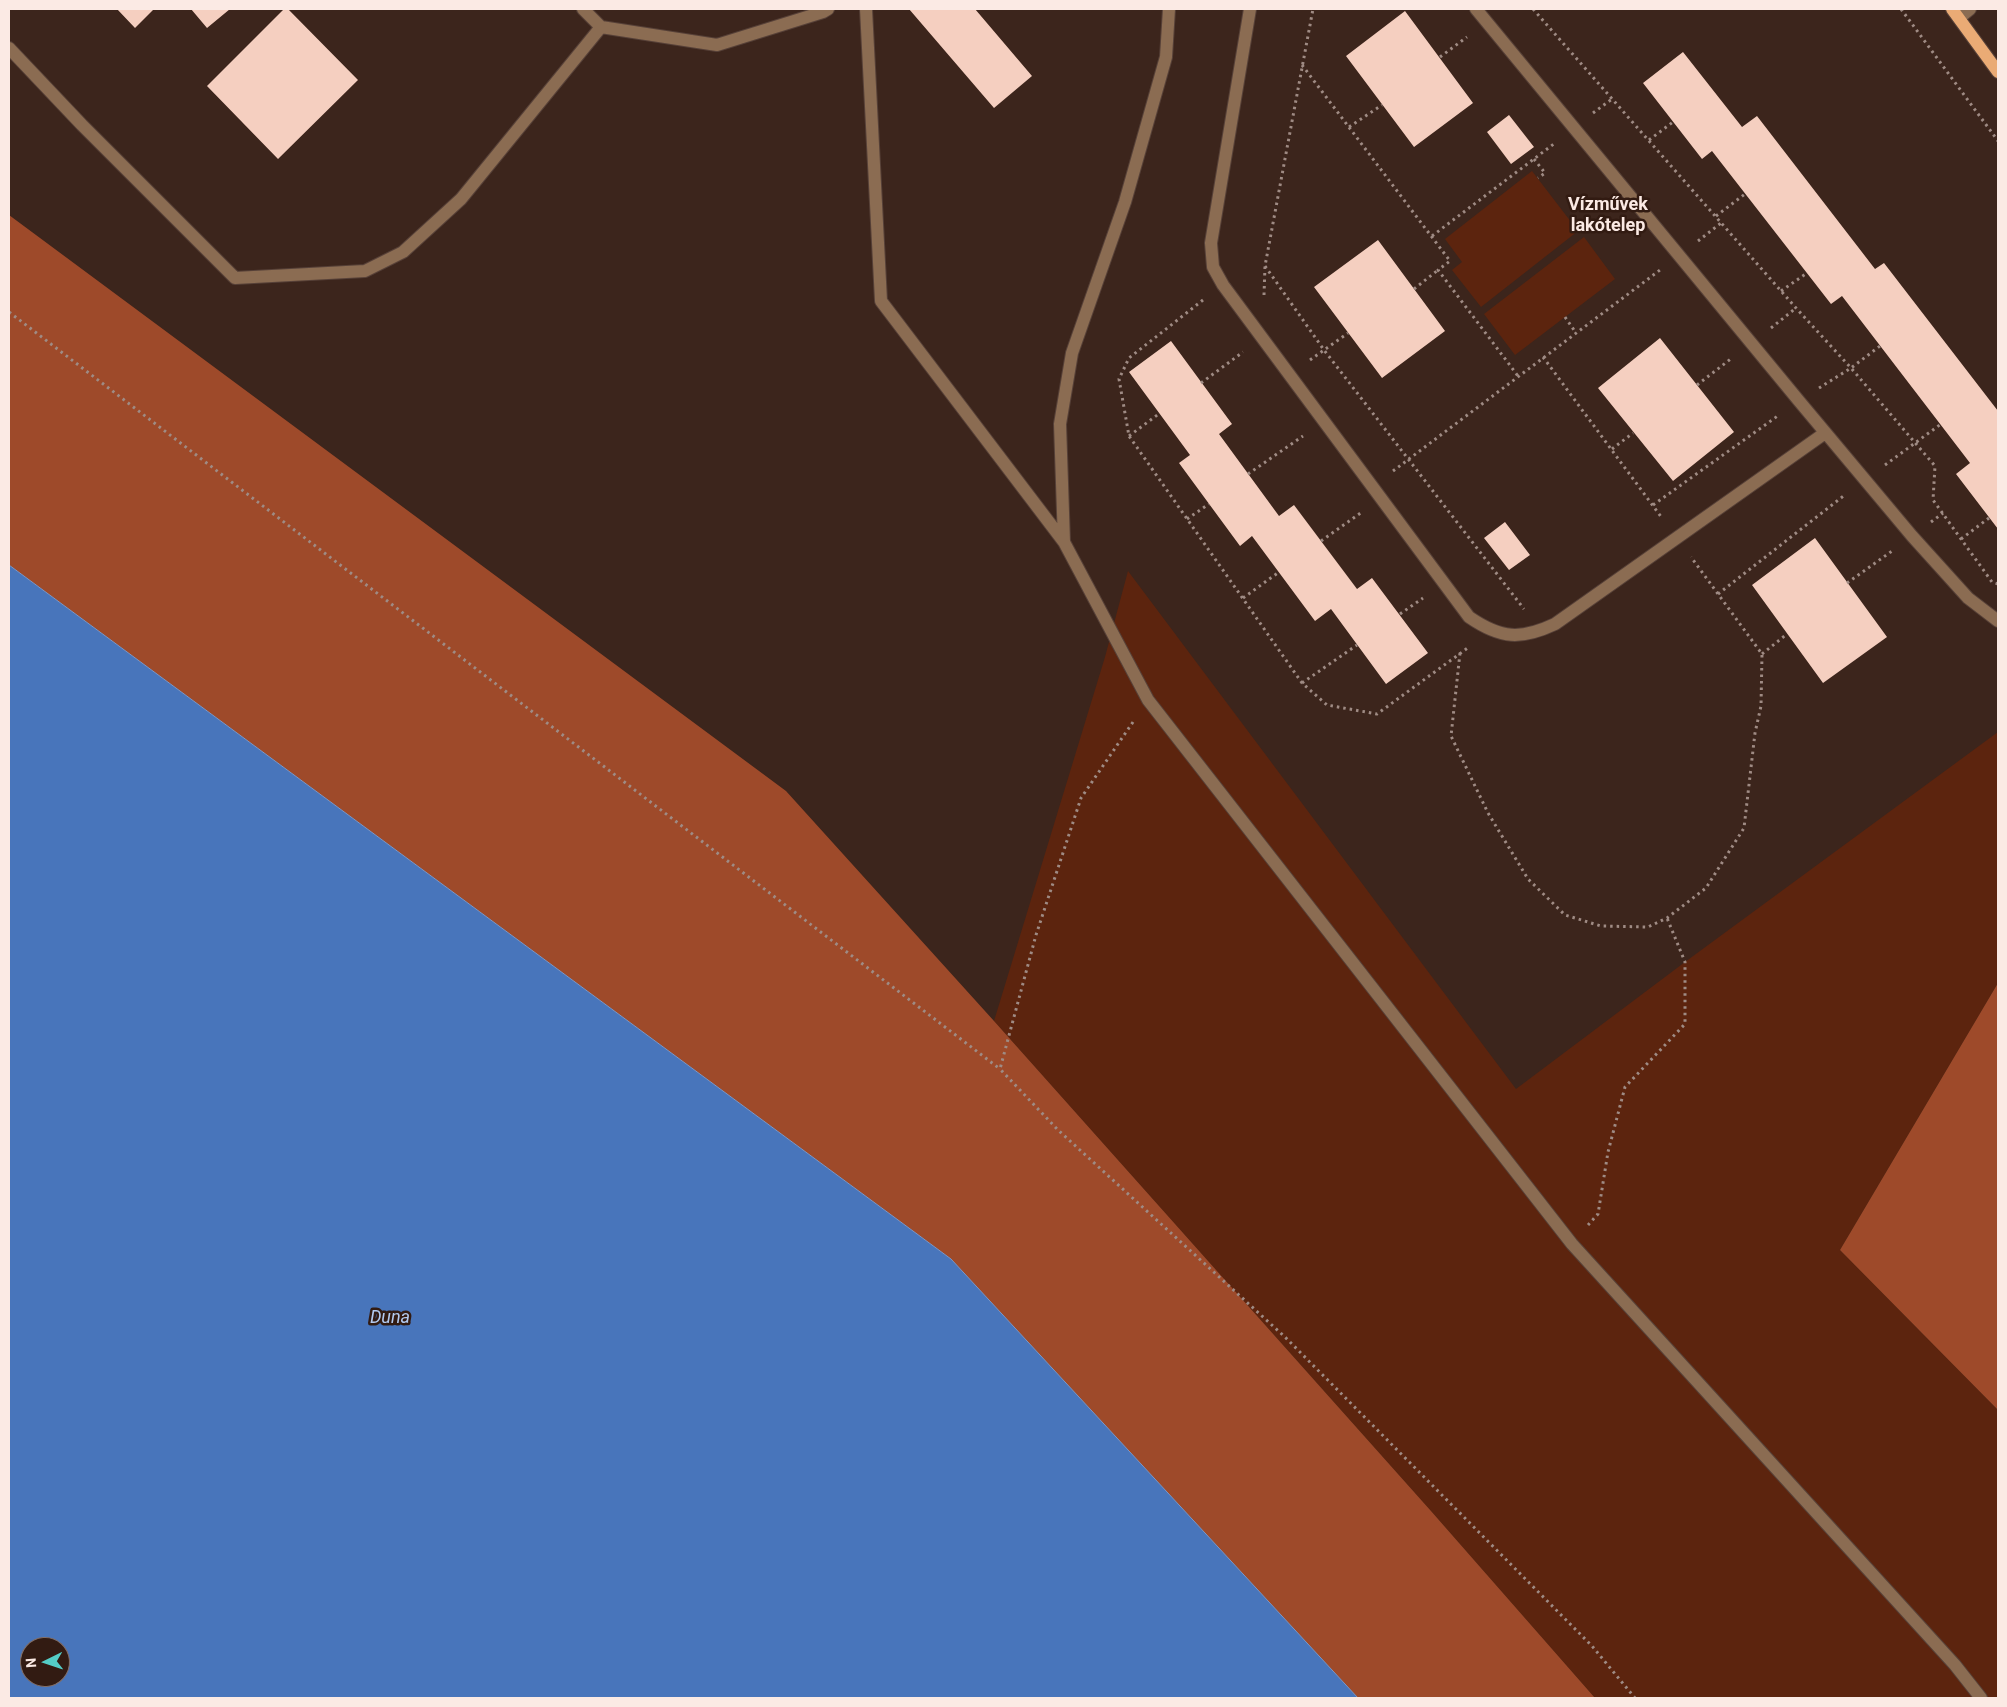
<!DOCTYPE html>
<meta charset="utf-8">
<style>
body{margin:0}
#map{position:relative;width:2007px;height:1707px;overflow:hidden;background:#3c251c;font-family:Roboto,sans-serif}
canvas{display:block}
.frame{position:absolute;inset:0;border:10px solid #fbeae4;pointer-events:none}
.north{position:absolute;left:20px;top:1637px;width:50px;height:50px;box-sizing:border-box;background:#321b12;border:1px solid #826e66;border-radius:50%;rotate:266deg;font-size:14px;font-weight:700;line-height:20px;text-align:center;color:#fbeae4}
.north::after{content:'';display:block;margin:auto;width:18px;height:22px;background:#54cdc6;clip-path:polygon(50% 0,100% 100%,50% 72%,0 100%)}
</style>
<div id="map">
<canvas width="2007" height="1707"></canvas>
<div class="frame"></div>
<div class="north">N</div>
</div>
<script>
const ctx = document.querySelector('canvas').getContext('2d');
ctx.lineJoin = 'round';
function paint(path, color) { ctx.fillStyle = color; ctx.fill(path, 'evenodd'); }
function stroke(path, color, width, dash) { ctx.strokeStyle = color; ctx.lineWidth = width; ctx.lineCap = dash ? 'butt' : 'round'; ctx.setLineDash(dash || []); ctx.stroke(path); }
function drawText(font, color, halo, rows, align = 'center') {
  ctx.font = font + ' Roboto,sans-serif'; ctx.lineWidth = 5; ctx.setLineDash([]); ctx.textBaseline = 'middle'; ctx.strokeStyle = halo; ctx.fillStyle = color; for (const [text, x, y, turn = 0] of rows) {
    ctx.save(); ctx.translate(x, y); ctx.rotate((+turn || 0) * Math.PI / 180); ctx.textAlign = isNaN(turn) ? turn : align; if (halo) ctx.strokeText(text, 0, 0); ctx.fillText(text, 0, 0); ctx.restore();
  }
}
paint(new Path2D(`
 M1532,171L1578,231L1481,307L1452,270L1462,262L1445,239Z
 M1584,237L1615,279L1515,355L1484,314Z
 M1128,571L1516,1089L1685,962L1998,732V983L1840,1250L1998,1410V1698H1595L1431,1511L994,1021L1105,657Z`), '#5c240e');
paint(new Path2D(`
 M9,215L786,791L994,1021L1431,1511L1595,1698H1358L951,1259L9,565Z
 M1998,983V1410L1840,1250Z`), '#9e4a2a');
const water = new Path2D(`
 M9,565L951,1259L1358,1698H9ZM30,1647H60V1677H30Z`);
paint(water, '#4875bb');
stroke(water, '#7e98c7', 1);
paint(new Path2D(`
 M117,9H154L135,28Z
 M191,9H230L207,28Z
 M284,9H288L358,80L278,159L207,86Z
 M909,9H975L1032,76L994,108Z
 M1405,11L1473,103L1414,147L1346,56Z
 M1683,52L1742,127L1757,116L1875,269L1884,263L1998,411V529L1956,474L1970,463L1842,296L1831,304L1712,151L1702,159L1643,83Z
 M1509,115L1534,147L1511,164L1487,132Z
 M1378,240L1445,331L1382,378L1314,287Z
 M1660,338L1734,432L1673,481L1598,388Z
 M1171,341L1232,424L1219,434L1279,516L1294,505L1357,589L1372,578L1428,653L1386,684L1331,609L1315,621L1252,536L1240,546L1179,463L1190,455L1129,372Z
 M1505,522L1530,555L1509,570L1484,538Z
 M1815,538L1887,637L1823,683L1752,585Z`), '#f5cfc0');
const minor = new Path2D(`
 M583,9L601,27L717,45L823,12L828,9
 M866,9L881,301L1064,542
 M1169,9L1166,57L1125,202L1072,353L1060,424L1064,542L1148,700L1572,1244L1955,1665L1981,1698
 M1250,9L1211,243L1213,267L1223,285L1469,617C1501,639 1521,640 1555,624L1825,433
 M1476,9L1799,401L1912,536L1968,598L1998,621
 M1959,18L1970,9
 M9,48L82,125L235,278L365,271L403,252L461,199L601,27`);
const major = new Path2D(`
 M1952,9L1998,72`);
stroke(minor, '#574138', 14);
stroke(major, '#574138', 14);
stroke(new Path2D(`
 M1533,9L1796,308L1851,368L1935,466L1933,500L1992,582L1998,584
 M1901,9L1998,141
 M1440,57L1467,37
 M1302,65L1450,261L1438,270L1518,376
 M1593,113L1612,99
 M1349,127L1382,105
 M1649,140L1673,122
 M1534,159L1545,173L1538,178
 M1716,216L1745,194
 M1432,236L1555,143
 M1698,241L1721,223
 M1265,266L1324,350L1524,609
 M1414,289L1438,270
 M1781,291L1807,273
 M1264,295L1265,266L1313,9
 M1203,300L1129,358L1119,379L1129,436L1302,683L1327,705L1377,714L1469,647
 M9,312L1000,1069
 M1565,317L1576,333
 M1771,328L1796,308
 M1543,357L1662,518
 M1310,360L1348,333
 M1201,383L1243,352
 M1697,385L1732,358
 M1819,388L1851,368L1880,346
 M1129,436L1160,413
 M1612,449L1633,433
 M1885,465L1941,424
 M1393,471L1660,270
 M1248,474L1303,436
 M1653,505L1779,415
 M1187,519L1209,504
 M1931,522L1943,513
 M1961,539L1989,518
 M1321,541L1362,512
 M1847,583L1892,551
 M1718,594L1846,494
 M1243,598L1279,572
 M1400,614L1423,598
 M1460,653L1451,736L1488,813L1528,879L1565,915L1601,926L1648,927L1667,918L1706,888L1744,828L1755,733L1761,706L1762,654L1691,557
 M1762,654L1787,634
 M1302,683L1357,645
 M1133,722L1081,798L1036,935L1000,1069L1058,1130L1285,1337L1592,1646L1635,1698
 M1588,1225L1598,1214L1608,1152L1625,1087L1685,1024V962L1667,918`), '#9f8b84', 3, [2.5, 4]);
stroke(minor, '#8b6c52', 12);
stroke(major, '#eaab75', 12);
drawText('bold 18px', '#fbeae4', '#321b12', [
 ["Vízművek",1608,205],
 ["lakótelep",1608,226]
]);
drawText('italic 18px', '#b2caf0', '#321b12', [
 ["Duna",390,1318]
]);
</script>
